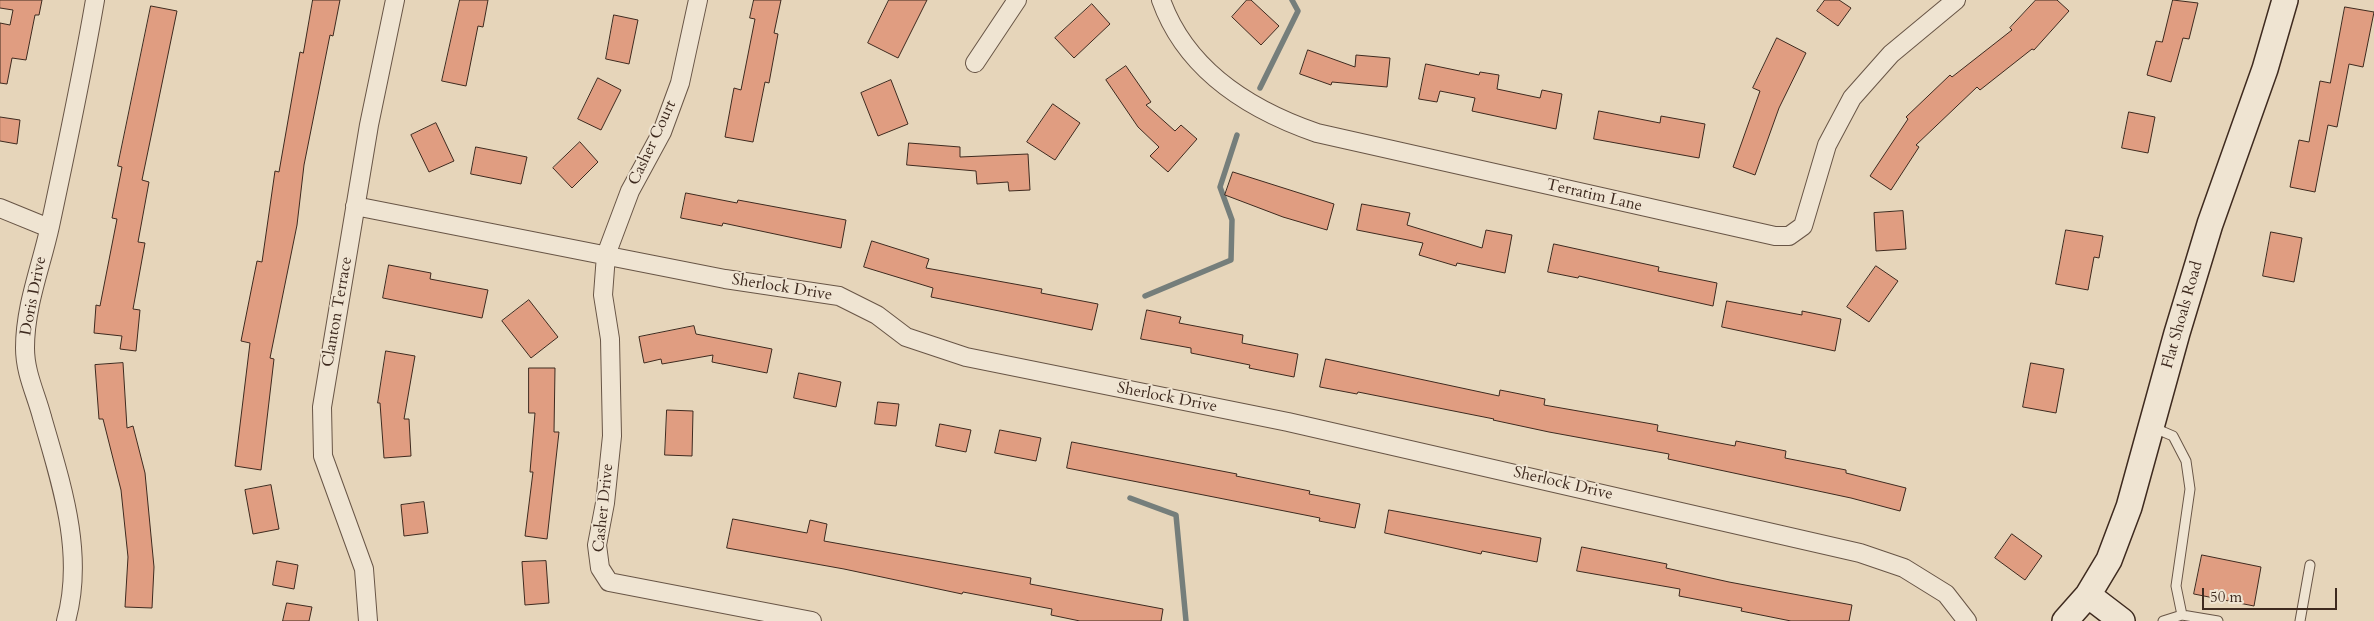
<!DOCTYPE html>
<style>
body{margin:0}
#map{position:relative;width:2374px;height:621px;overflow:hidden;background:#e6d5ba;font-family:Cardo,serif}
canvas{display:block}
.scale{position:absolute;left:2202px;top:588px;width:135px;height:22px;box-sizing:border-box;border:2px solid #3e2a1f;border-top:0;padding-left:6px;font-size:15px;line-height:18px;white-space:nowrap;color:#3e2a1f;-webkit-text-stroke:4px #efe4d2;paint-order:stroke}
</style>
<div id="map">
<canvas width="2374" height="621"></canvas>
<div class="scale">50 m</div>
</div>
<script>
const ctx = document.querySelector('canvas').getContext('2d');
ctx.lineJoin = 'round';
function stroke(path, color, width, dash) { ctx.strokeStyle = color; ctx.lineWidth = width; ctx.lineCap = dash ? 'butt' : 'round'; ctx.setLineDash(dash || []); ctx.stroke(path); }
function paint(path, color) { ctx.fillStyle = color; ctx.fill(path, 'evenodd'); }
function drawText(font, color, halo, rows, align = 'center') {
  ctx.font = font + ' Cardo,serif'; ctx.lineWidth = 4; ctx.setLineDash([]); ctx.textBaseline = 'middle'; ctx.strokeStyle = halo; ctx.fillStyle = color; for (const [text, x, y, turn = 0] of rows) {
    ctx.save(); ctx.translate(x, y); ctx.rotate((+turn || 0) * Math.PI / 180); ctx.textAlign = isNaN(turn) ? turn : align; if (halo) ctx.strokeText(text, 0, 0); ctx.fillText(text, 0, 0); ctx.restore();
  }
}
stroke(new Path2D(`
 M1260,88L1298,11L1292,0
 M1145,296L1231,260L1232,220L1220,187L1237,135
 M1130,498L1176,515L1186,621`), '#757e7b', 5.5);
const building = new Path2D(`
 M0,0H42L39,15H35L26,60L12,58L7,84L0,83V23L10,25L13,10L0,8Z
 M313,0H340L333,36L330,35L304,165L297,225L270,358L274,359L261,470L235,466L250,343L241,341L257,261L262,262L275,171L279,172L300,52L303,53Z
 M460,0H488L483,27L478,26L466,86L442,81Z
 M754,0H781L774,33L778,34L769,83L765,82L753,142L725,137L734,88L741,90L755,19L750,18Z
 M889,0H927L898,58L868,43Z
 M1247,0H1251L1279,26L1261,45L1232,17Z
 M1825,0H1839L1851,8L1838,26L1817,11Z
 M2036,0H2057L2069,11L2034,50L2032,49L1980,90L1977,87L1916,145L1919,147L1891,190L1870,176L1908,119L1906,117L1950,75L1952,77L2012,30L2010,28Z
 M2173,0L2198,3L2189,39L2183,38L2171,82L2147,75L2156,41L2162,42Z
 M1092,4L1110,24L1074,58L1055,38Z
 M151,6L177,11L142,180L149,182L138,242L145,243L133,309L140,310L136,351L120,349L122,336L94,333L96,305L100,306L117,219L112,218L122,167L118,166Z
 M2345,7L2374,12L2363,67L2349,64L2337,127L2328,125L2315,192L2290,187L2299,140L2309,142L2320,81L2330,83Z
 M614,15L638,20L629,64L606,59Z
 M1777,38L1806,53L1779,108L1755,175L1733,167L1760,91L1753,88Z
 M1308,50L1355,67L1356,55L1390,58L1387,87L1332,82L1331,85L1300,74Z
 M1426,64L1479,75L1480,72L1499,75L1497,89L1540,98L1542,90L1562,94L1556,129L1472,111L1475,98L1440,91L1437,102L1419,99Z
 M1126,66L1151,102L1146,105L1175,131L1181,125L1197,139L1168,172L1150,156L1159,147L1138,127L1106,80Z
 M598,78L621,90L601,130L578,119Z
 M891,80L908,124L878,136L861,93Z
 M1053,104L1080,123L1055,160L1027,142Z
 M1599,111L1660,123L1661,116L1705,124L1699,158L1594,139Z
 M2129,112L2155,117L2148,153L2122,148Z
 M0,117L20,120L17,144L0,141Z
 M436,123L454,161L429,172L411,135Z
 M580,142L598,162L572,188L553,168Z
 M909,143L960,147V157L1028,154L1030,190L1009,191L1008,182L977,184L976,171L907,165Z
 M476,147L527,157L521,184L471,174Z
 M1233,172L1334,204L1327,230L1283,217L1225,195Z
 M686,193L737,203L738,200L846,220L841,248L723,223L722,226L681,218Z
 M1362,204L1410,213L1407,225L1482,248L1486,230L1512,235L1505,273L1457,263L1456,266L1419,255L1423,243L1357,230Z
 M1903,211L1906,249L1876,251L1874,213Z
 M2066,230L2103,236L2099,258L2094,257L2088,290L2056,284Z
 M2271,232L2302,238L2294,282L2263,276Z
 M872,241L929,259L926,268L1042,289L1041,293L1098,304L1092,330L931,297L933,288L864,267Z
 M1554,244L1659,267L1658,271L1717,283L1713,306L1579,276L1578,278L1548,272Z
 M389,265L431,273L430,279L488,290L482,318L383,298Z
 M1876,266L1898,281L1869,322L1847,307Z
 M529,300L558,337L531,358L502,321Z
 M1727,301L1802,315V311L1841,319L1835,351L1722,327Z
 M1147,310L1181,317L1179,323L1243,335L1242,343L1298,354L1294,377L1249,368L1250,365L1191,353V348L1141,339Z
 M694,326L696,334L772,349L767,373L712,362L713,355L662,364L661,359L644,363L639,337Z
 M386,351L415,356L404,419H409L411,456L384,458L380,403H378Z
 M1326,359L1499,396L1500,390L1545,399L1544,405L1658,425L1657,431L1735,446L1736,441L1786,451L1785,458L1846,470V473L1906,488L1900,511L1851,498L1668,459L1669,454L1549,432L1493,420L1494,419L1358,392L1357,394L1320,387Z
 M123,363L127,428L133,426L145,473L154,567L152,608L125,607L128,557L121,490L103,419H99L95,365Z
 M2031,363L2064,369L2056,413L2023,407Z
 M529,368H555L554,432H559L547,539L525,536L533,472H530L535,413H529Z
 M799,373L841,382L836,407L794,398Z
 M878,402L899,404L896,426L875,424Z
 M667,410L693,411L692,456L665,455Z
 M940,424L971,430L966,452L936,446Z
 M1000,430L1041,438L1036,461L995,453Z
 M1072,442L1237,474L1236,476L1310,491L1309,494L1360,504L1355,528L1319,521L1320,518L1067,468Z
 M271,485L279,529L253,534L245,490Z
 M424,502L428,533L404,536L401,505Z
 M1389,510L1541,538L1537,562L1482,551L1481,554L1385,533Z
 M733,519L807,533L810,520L827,524L824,541L1031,578L1030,584L1163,609L1161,621H1080L1051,615L1052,609L963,592L962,594L844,569L727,548Z
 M2012,534L2042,556L2025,580L1995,558Z
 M1582,547L1667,564L1666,568L1729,582L1852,605L1849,621H1791L1741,611L1742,608L1679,596L1680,589L1577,571Z
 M2202,555L2261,567L2254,606L2194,594Z
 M277,561L298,565L294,589L273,585Z
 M546,561L549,603L525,605L522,562Z
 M287,603L312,607L309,621H283Z`);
paint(building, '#e09d81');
stroke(building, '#3e2a1f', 1);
const lane = new Path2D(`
 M2152,427L2173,436L2186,461L2190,489L2176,586L2182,615
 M2163,621L2182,615L2218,621
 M2300,621L2310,565`);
const street = new Path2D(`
 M698,0L680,83L662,132L630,191L606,255L603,295L610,339L612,436L605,503L597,545L600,568L609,582L812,621
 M1161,0C1186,70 1250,110 1317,133L1775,236H1789L1803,226L1827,145L1852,98L1891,54L1956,0
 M975,63L1017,0
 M355,206L725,279L839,296L877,315L906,337L966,357L1288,422L1860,553L1904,568L1946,594L1967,621
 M0,208L49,228
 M66,621C85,553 61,483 42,417C36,394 25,373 25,348C25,306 41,267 50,226C66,151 82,76 95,0
 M368,621L364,569L323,456L322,407L369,125L395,0`);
const secondary = new Path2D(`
 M2088,595L2122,621
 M2065,621L2088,595L2109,560L2129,507L2177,333L2210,224L2265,69L2285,0`);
stroke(lane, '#685546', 11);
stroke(street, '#685546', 20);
stroke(secondary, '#3e2a1f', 28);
stroke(lane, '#efe4d2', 9);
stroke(street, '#efe4d2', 18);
stroke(secondary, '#efe4d2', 25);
drawText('16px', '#3e2a1f', '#efe4d2', [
 ["Casher Court",653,143,-65],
 ["Terratim Lane",1594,196,13],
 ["Sherlock Drive",782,288,9],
 ["Doris Drive",34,296,-79],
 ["Clanton Terrace",338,312,-80],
 ["Flat Shoals Road",2183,315,-74],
 ["Sherlock Drive",1167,398,11],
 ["Sherlock Drive",1563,484,13],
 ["Casher Drive",604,508,-84]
]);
</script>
